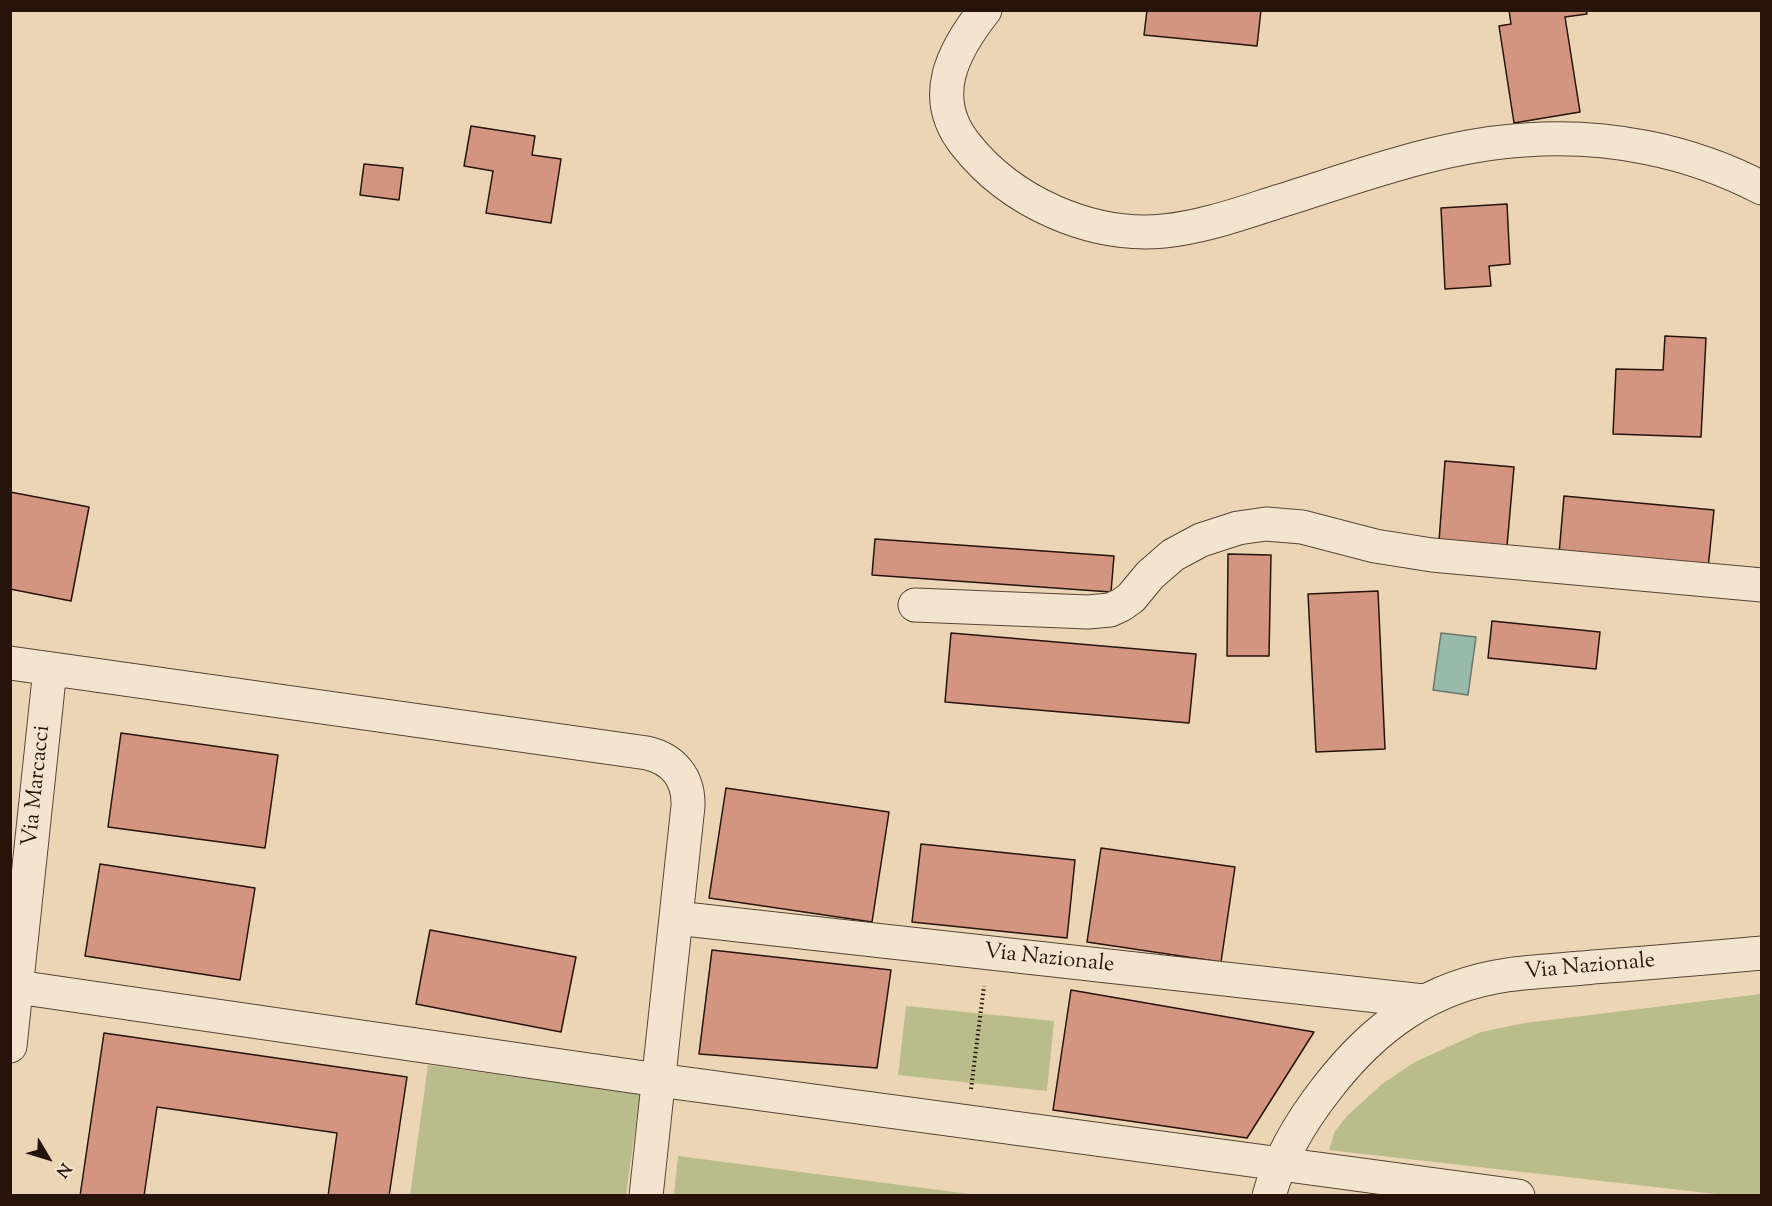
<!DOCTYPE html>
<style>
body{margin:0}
#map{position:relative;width:1772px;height:1206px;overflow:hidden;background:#ecd5b5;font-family:"Sorts Mill Goudy",serif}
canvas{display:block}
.frame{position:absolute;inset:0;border:12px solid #261309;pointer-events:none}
.north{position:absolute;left:18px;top:1128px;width:60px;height:60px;-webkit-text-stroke:4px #f3e4cf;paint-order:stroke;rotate:128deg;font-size:16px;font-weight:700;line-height:24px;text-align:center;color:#261309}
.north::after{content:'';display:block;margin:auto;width:21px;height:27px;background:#261309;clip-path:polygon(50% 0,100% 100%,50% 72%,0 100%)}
</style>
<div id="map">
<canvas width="1772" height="1206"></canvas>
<div class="frame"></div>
<div class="north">N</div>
</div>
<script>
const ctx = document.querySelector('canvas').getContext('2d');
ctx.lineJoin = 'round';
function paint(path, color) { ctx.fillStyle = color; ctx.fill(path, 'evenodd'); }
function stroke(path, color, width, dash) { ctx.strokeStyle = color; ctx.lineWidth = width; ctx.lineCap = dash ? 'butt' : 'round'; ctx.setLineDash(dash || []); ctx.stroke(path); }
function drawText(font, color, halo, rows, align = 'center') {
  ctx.font = font + ' "Sorts Mill Goudy",serif'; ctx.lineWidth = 6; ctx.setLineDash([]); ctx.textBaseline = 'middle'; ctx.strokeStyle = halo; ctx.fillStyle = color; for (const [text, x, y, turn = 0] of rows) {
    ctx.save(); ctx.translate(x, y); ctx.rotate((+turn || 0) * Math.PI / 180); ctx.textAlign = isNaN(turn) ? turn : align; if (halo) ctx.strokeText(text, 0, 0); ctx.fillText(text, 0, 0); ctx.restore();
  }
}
paint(new Path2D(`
 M1761,994V1195H1725L1329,1150L1335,1131L1347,1116L1382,1084L1415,1062L1481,1032L1525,1023Z
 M906,1006L1054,1021L1047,1091L898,1075Z
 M428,1065L640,1094L626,1195L410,1196Z
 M678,1156L977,1195H674Z`), '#b9bd8c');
const water = new Path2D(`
 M1441,633L1476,637L1468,695L1433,690Z`);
paint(water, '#99b9ab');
stroke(water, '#6b776a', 1.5);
const building = new Path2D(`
 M1147,10H1261L1257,46L1144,35Z
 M1509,10H1586L1587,14L1565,17L1580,112L1514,123L1499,26L1511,24Z
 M471,126L535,136L532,155L561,159L551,223L486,213L493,171L464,166Z
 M364,164L403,168L399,200L360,195Z
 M1507,204L1510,264L1489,266L1491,286L1445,289L1441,208Z
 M1665,336L1706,338L1701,437L1613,434L1616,369L1663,370Z
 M1445,461L1514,467L1507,546L1439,541Z
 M10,492L89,507L71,601L10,589Z
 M1564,496L1714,510L1708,568L1559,554Z
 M875,539L1114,556L1111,592L872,575Z
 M1228,554L1271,555L1269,656H1227Z
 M1378,591L1385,749L1316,752L1308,594Z
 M1492,621L1600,632L1596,669L1488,658Z
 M951,633L1196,654L1189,723L945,702Z
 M121,733L278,755L265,848L108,827Z
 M726,788L889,812L872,922L709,898Z
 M921,844L1075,860L1067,938L912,922Z
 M1101,848L1235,867L1221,962L1087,942Z
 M100,864L255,888L240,980L85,956Z
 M430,930L576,957L561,1032L416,1004Z
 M712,950L891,970L877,1068L699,1054Z
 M1071,990L1314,1032L1247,1138L1053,1110Z
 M104,1033L407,1077L389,1196H328L337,1133L157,1107L144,1196H80Z`);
paint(building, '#d3957f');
stroke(building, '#261309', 1.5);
const minor = new Path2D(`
 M985,10C952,52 928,98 966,145C1011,202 1091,238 1164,231C1204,227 1242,213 1280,201C1360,176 1441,145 1525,140C1606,134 1689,150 1762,188
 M915,605L1088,612L1110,610L1121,605L1131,598L1150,575L1173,555L1201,540L1238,528L1266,524L1302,527L1375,546L1432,555L1762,585
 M10,663L647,753C673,759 689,778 688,806L646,1196
 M676,918L1423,1001
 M17,987L658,1080L1518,1196
 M10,1046L50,669`);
const tertiary = new Path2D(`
 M1269,1196C1280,1155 1302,1120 1327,1088C1374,1027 1430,986 1507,975C1536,971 1565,970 1593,967C1649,963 1705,958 1762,953`);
stroke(minor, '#584434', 35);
stroke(tertiary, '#584434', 35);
stroke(new Path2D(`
 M971,1089L984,986`), '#261309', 4, [1.5, 3]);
stroke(minor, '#f3e4cf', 33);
stroke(tertiary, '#f3e4cf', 33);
drawText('22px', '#261309', '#f3e4cf', [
 ["Via Marcacci",38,786,-84],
 ["Via Nazionale",1049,960,6],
 ["Via Nazionale",1590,968,-5]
]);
</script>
